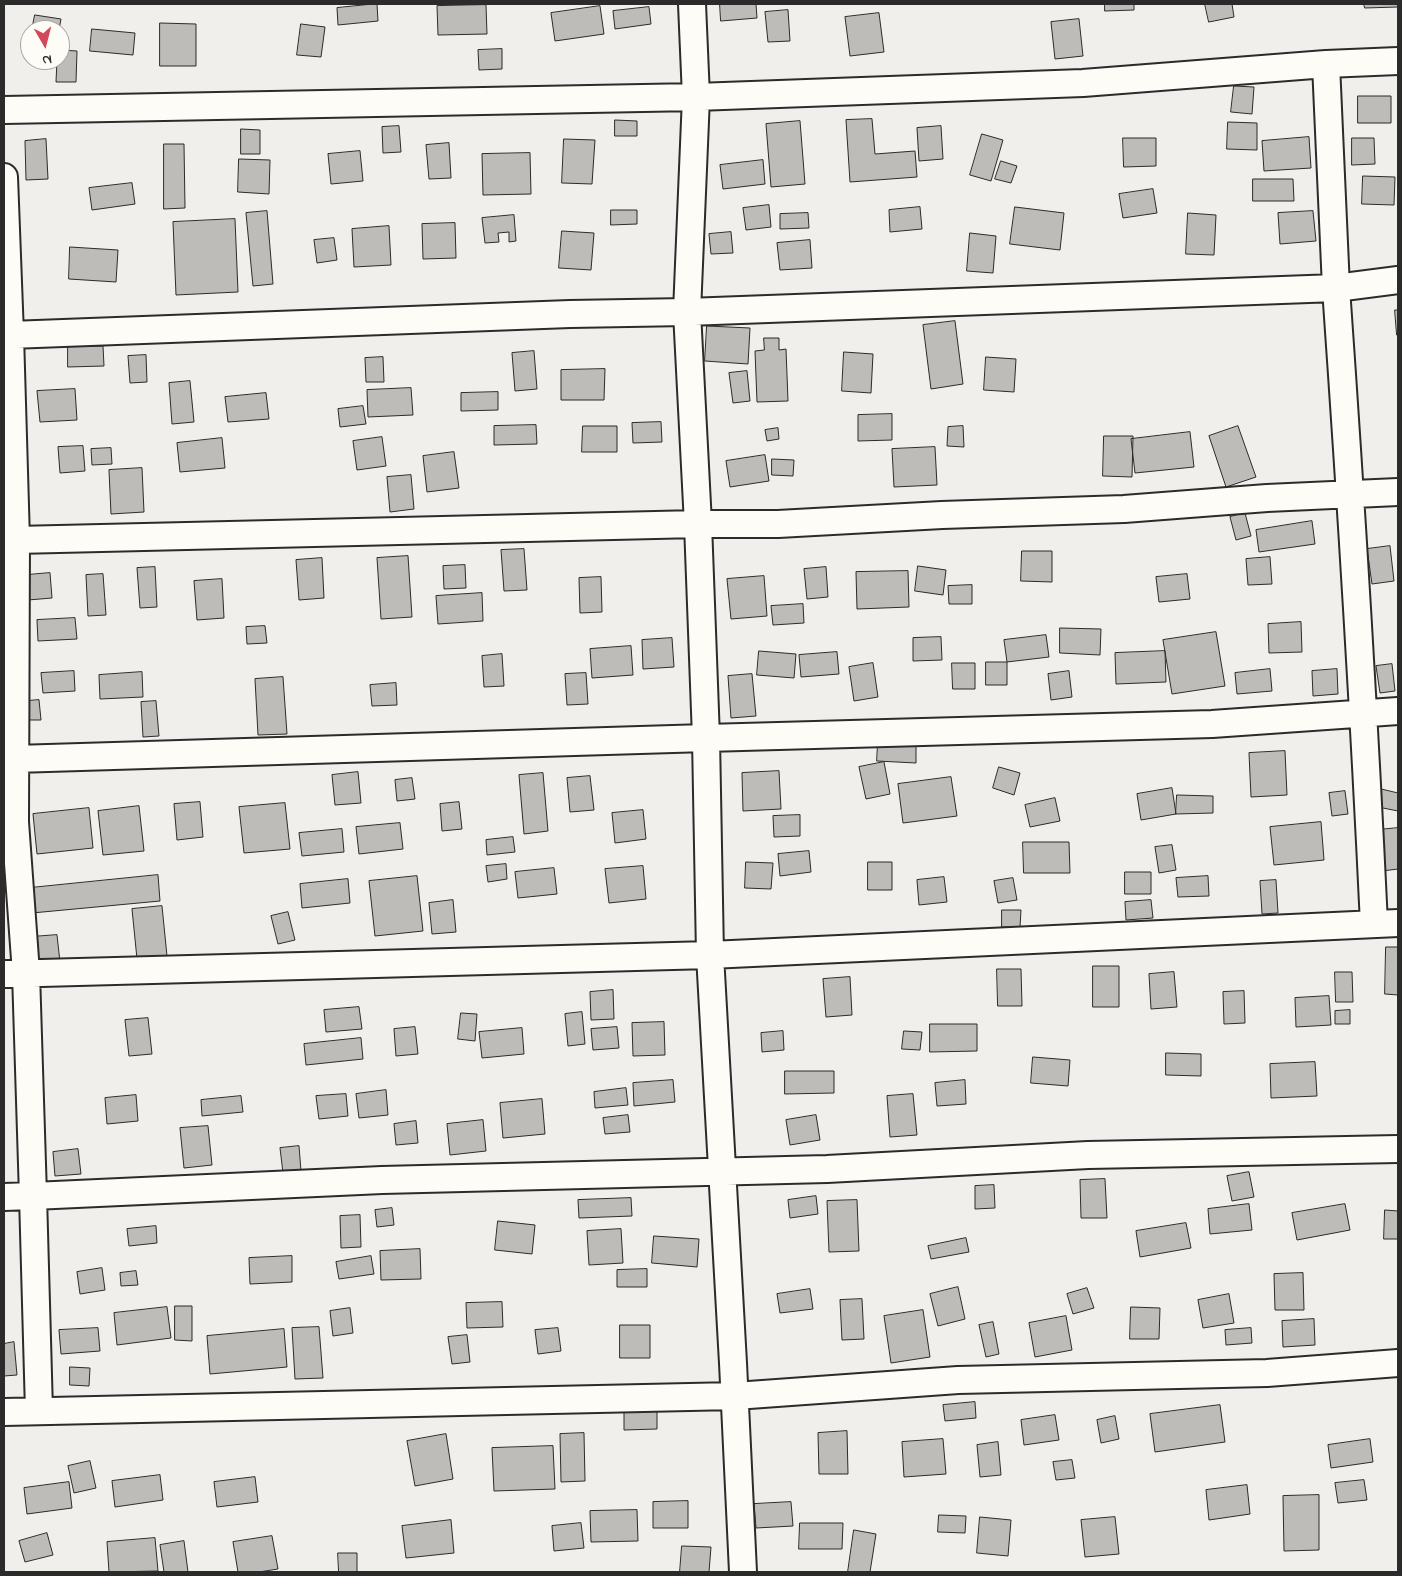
<!DOCTYPE html>
<style>
body{margin:0}
#map{position:relative;width:1402px;height:1576px;overflow:hidden;background:#f0efeb;font-family:"Indie Flower",sans-serif}
canvas{display:block}
.frame{position:absolute;inset:0;border:5px solid #2b2b2b;pointer-events:none}
.north{position:absolute;left:20px;top:20px;width:50px;height:50px;box-sizing:border-box;background:#fdfcf7;border:1px solid #a9a8a5;border-radius:50%;rotate:172deg;font-size:14px;font-weight:700;line-height:20px;text-align:center;color:#2b2b2b}
.north::after{content:'';display:block;margin:auto;width:18px;height:22px;background:#d1495b;clip-path:polygon(50% 0,100% 100%,50% 72%,0 100%)}
</style>
<div id="map">
<canvas width="1402" height="1576"></canvas>
<div class="frame"></div>
<div class="north">N</div>
</div>
<script>
const ctx = document.querySelector('canvas').getContext('2d');
ctx.lineJoin = 'round';
function paint(path, color) { ctx.fillStyle = color; ctx.fill(path, 'evenodd'); }
function stroke(path, color, width, dash) { ctx.strokeStyle = color; ctx.lineWidth = width; ctx.lineCap = dash ? 'butt' : 'round'; ctx.setLineDash(dash || []); ctx.stroke(path); }
const building = new Path2D(`
 M377,4L378,21L338,25L337,8Z
 M720,4H756L757,18L721,21Z
 M1105,4H1134V10L1105,11Z
 M1205,4H1232L1234,17L1209,22Z
 M1364,4H1398V7L1365,8Z
 M486,5L487,34L438,35L437,6Z
 M600,6L604,34L555,41L551,13Z
 M649,7L651,24L615,29L613,11Z
 M788,10L790,41L768,42L765,12Z
 M879,13L884,52L850,56L845,17Z
 M35,15L61,19L59,30H32Z
 M1079,19L1083,56L1055,59L1051,22Z
 M160,23L196,24V66H160Z
 M301,24L325,27L321,57L297,55Z
 M92,29L135,33L133,55L90,51Z
 M502,49V69L479,70L478,50Z
 M60,50L77,51L76,82H56L57,60H60Z
 M1234,86L1254,87L1252,114L1231,112Z
 M1358,96H1391V123H1358Z
 M872,119L875,154L915,151L917,177L850,182L846,120Z
 M615,120L637,121V136H615Z
 M800,121L805,184L771,187L766,124Z
 M1228,122L1257,123V150L1227,149Z
 M399,126L401,152L383,153L382,127Z
 M941,126L943,159L919,161L917,128Z
 M241,129L260,130V154H241Z
 M982,134L1003,140L991,181L970,175Z
 M1309,137L1311,168L1264,171L1262,141Z
 M1123,138H1156V166L1124,167Z
 M1352,138H1374L1375,164L1352,165Z
 M46,139L48,179L26,180L25,141Z
 M564,139L595,140L592,184L562,183Z
 M449,143L451,178L429,179L426,145Z
 M164,144H184L185,208L164,209Z
 M360,151L363,181L331,184L328,154Z
 M530,153L531,194L483,195L482,154Z
 M239,159L270,160L269,194L238,192Z
 M763,160L765,184L723,189L720,165Z
 M1001,161L1017,166L1011,183L995,179Z
 M1363,176L1395,177L1394,205L1362,204Z
 M1253,179H1293L1294,201H1253Z
 M132,183L135,204L92,210L89,188Z
 M1153,189L1157,213L1123,218L1119,194Z
 M769,205L771,227L746,230L743,208Z
 M920,207L922,229L890,232L889,210Z
 M1015,207L1064,213L1060,250L1010,244Z
 M611,210H637V224L611,225Z
 M267,211L273,284L253,286L246,213Z
 M1313,211L1316,241L1280,244L1278,213Z
 M808,213L809,228L780,229V214Z
 M1188,213L1216,215L1214,255L1186,254Z
 M514,215L516,241L509,242V232L498,233L499,242L485,243L482,218Z
 M235,219L238,292L176,295L173,222Z
 M455,223L456,258L423,259L422,224Z
 M389,226L391,265L354,267L352,229Z
 M562,231L594,233L591,270L559,268Z
 M731,232L733,253L711,254L709,234Z
 M970,233L996,236L993,273L967,271Z
 M334,238L337,260L317,263L314,240Z
 M810,240L812,268L780,270L777,243Z
 M70,247L118,250L116,282L69,279Z
 M1395,310H1398V335H1397Z
 M955,321L963,384L931,389L923,325Z
 M707,326L750,328L748,364L705,361Z
 M764,338H779V350L786,349L788,401L757,402L755,351L764,350Z
 M68,346H103L104,366L68,367Z
 M534,351L537,389L515,391L512,353Z
 M844,352L873,354L871,393L842,391Z
 M146,355L147,382L130,383L128,356Z
 M383,357L384,382H366L365,358Z
 M986,357L1016,359L1014,392L984,390Z
 M605,369L604,400H561V370Z
 M747,371L750,401L733,403L729,373Z
 M190,381L194,422L172,424L169,383Z
 M411,388L413,415L368,417L367,390Z
 M75,389L77,420L40,422L37,391Z
 M498,392V410L461,411V393Z
 M266,393L269,419L228,422L225,397Z
 M363,406L366,424L340,427L338,409Z
 M892,414V440L858,441V415Z
 M661,422L662,442L633,443L632,423Z
 M536,425L537,444L494,445V426Z
 M583,426H617V452H582Z
 M963,426L964,447L947,446L948,427Z
 M1238,426L1256,477L1226,487L1209,436Z
 M778,428L779,439L767,441L765,430Z
 M1190,432L1194,467L1135,473L1131,439Z
 M1104,436H1133L1132,477L1103,476Z
 M382,437L386,466L357,470L353,441Z
 M222,438L225,468L180,472L177,443Z
 M83,446L85,471L60,473L58,447Z
 M935,447L937,485L894,487L892,449Z
 M111,448L112,464L92,465L91,449Z
 M454,452L459,488L427,492L423,456Z
 M765,455L769,481L730,487L726,461Z
 M772,459L794,460L793,476L772,475Z
 M142,468L144,512L111,514L109,470Z
 M411,475L414,509L390,512L387,477Z
 M1245,513L1251,536L1236,540L1230,517Z
 M1312,521L1315,544L1259,552L1256,530Z
 M1390,546L1394,581L1372,584L1367,549Z
 M524,549L527,590L504,591L501,550Z
 M1022,551H1052V582L1021,581Z
 M408,556L412,617L381,619L377,558Z
 M1270,557L1272,584L1248,585L1246,559Z
 M322,558L324,598L299,600L296,560Z
 M465,565L466,588L444,589L443,566Z
 M918,566L946,570L943,595L915,591Z
 M155,567L157,607L140,608L137,568Z
 M826,567L828,597L807,599L804,569Z
 M908,571L909,607L857,609L856,572Z
 M50,573L52,598L28,600L27,575Z
 M103,574L106,615L88,616L86,575Z
 M1187,574L1190,599L1159,602L1156,577Z
 M764,576L767,616L731,619L727,579Z
 M601,577L602,612L580,613L579,578Z
 M222,579L224,618L197,620L194,581Z
 M972,585V604H949L948,586Z
 M482,593L483,621L438,624L436,596Z
 M803,604L804,623L773,625L771,606Z
 M75,618L77,639L38,641L37,620Z
 M1301,622L1302,652L1269,653L1268,624Z
 M265,626L267,643L247,644L246,627Z
 M1060,628L1101,629L1100,655L1060,653Z
 M1216,632L1225,686L1172,694L1163,640Z
 M1046,635L1049,657L1007,662L1004,640Z
 M941,637L942,660L913,661V638Z
 M672,638L674,667L643,669L642,640Z
 M631,646L633,675L592,678L590,649Z
 M759,651L796,654L794,678L757,675Z
 M1165,651L1166,682L1116,684L1115,653Z
 M837,652L839,674L801,677L799,655Z
 M502,654L504,686L484,687L482,656Z
 M986,662H1007V685H986Z
 M873,663L878,697L854,701L849,667Z
 M952,663H975V689H953Z
 M1392,664L1395,691L1380,693L1376,666Z
 M1270,669L1272,691L1237,694L1235,673Z
 M1337,669L1338,694L1313,696L1312,671Z
 M74,671L75,691L43,693L41,673Z
 M1069,671L1072,697L1051,700L1048,674Z
 M142,672L143,697L100,699L99,675Z
 M586,673L588,704L567,705L565,674Z
 M752,674L756,716L731,718L728,676Z
 M283,677L287,734L258,735L255,679Z
 M396,683L397,705L372,706L370,685Z
 M39,700L41,720H29L27,701Z
 M156,701L159,736L143,737L141,702Z
 M878,743L916,744V763L877,761Z
 M1285,751L1287,795L1251,797L1249,753Z
 M884,762L890,794L866,799L859,767Z
 M999,767L1020,773L1014,795L993,788Z
 M779,771L781,809L743,811L742,773Z
 M358,772L361,803L335,805L332,775Z
 M543,773L548,831L524,834L519,775Z
 M590,776L594,810L570,812L567,778Z
 M951,777L957,816L903,823L898,784Z
 M412,778L415,799L397,801L395,780Z
 M1172,788L1176,814L1141,820L1137,794Z
 M1377,788L1398,793V811L1373,806Z
 M1345,791L1348,814L1332,816L1329,793Z
 M1177,795L1213,796V813L1176,814Z
 M1055,798L1060,821L1030,827L1025,805Z
 M200,802L203,837L177,840L174,804Z
 M459,802L462,829L442,831L440,804Z
 M285,803L290,849L244,853L239,807Z
 M139,806L144,851L103,855L98,811Z
 M89,808L93,848L37,854L33,814Z
 M643,810L646,839L615,843L612,813Z
 M800,815V836L774,837L773,816Z
 M1321,822L1324,860L1274,865L1270,827Z
 M400,823L403,849L359,854L356,827Z
 M1398,828V869L1382,871L1378,830Z
 M342,829L344,852L302,856L299,833Z
 M513,837L515,852L487,855L486,840Z
 M1023,842H1069L1070,873H1024Z
 M1172,845L1176,870L1159,873L1155,847Z
 M809,851L811,872L780,876L778,854Z
 M746,862L773,863L771,889L745,888Z
 M868,862H892V890H868Z
 M506,864L507,879L488,882L486,866Z
 M643,866L646,899L609,903L605,869Z
 M554,868L557,894L518,898L515,872Z
 M1125,872H1151V894H1125Z
 M158,875L160,901L32,913L30,888Z
 M417,876L423,931L375,936L369,881Z
 M1208,876L1209,896L1178,897L1176,878Z
 M944,877L947,902L919,905L917,880Z
 M1013,878L1017,900L998,903L994,881Z
 M348,879L350,903L302,908L300,884Z
 M1276,880L1278,913L1262,914L1260,881Z
 M453,900L456,932L432,934L429,903Z
 M1151,900L1153,918L1126,920L1125,902Z
 M162,906L167,956L137,959L132,909Z
 M1002,910H1021L1020,927H1002Z
 M288,912L295,940L278,944L271,916Z
 M57,935L60,962L34,964L31,937Z
 M1386,947H1398V995L1385,994Z
 M1093,966H1119V1007H1093Z
 M997,969H1021L1022,1006H998Z
 M1174,972L1177,1007L1151,1009L1149,974Z
 M1335,972H1352L1353,1002H1336Z
 M850,977L852,1015L826,1017L823,979Z
 M613,990L614,1019L591,1020L590,992Z
 M1244,991L1245,1023L1224,1024L1223,992Z
 M1329,996L1331,1025L1296,1027L1295,998Z
 M359,1007L362,1029L326,1032L324,1010Z
 M1350,1010V1024H1335V1011Z
 M582,1012L585,1044L568,1046L565,1014Z
 M461,1013L477,1014L475,1041L458,1039Z
 M148,1018L152,1054L129,1056L125,1020Z
 M664,1022L665,1055L633,1056L632,1023Z
 M930,1024H977V1051L930,1052Z
 M415,1027L418,1054L396,1056L394,1029Z
 M617,1027L619,1048L593,1050L591,1029Z
 M522,1028L524,1054L482,1058L479,1032Z
 M783,1031L784,1050L762,1052L761,1033Z
 M904,1031L922,1032L920,1050L902,1049Z
 M361,1038L363,1059L306,1065L304,1044Z
 M1166,1053L1201,1054V1076L1166,1075Z
 M1033,1057L1070,1060L1068,1086L1031,1083Z
 M1315,1062L1317,1096L1271,1098L1270,1064Z
 M785,1071H834V1093L785,1094Z
 M673,1080L675,1102L634,1106L633,1083Z
 M965,1080L966,1104L937,1106L935,1083Z
 M626,1088L628,1105L595,1108L594,1092Z
 M386,1090L388,1115L359,1118L356,1094Z
 M346,1094L348,1116L319,1119L316,1096Z
 M913,1094L917,1135L890,1137L887,1096Z
 M136,1095L138,1121L107,1124L105,1098Z
 M241,1096L243,1112L202,1116L201,1100Z
 M542,1099L545,1134L503,1138L500,1103Z
 M628,1115L630,1132L605,1134L603,1118Z
 M816,1115L820,1140L790,1145L786,1120Z
 M483,1120L486,1151L450,1155L447,1124Z
 M416,1121L418,1143L396,1145L394,1124Z
 M208,1126L212,1165L184,1168L180,1128Z
 M299,1146L301,1171L283,1173L280,1148Z
 M78,1149L81,1174L55,1176L53,1152Z
 M1249,1172L1254,1197L1232,1201L1227,1176Z
 M1105,1179L1107,1218H1081L1080,1180Z
 M994,1185L995,1208L975,1209V1186Z
 M816,1196L818,1214L790,1218L788,1200Z
 M631,1198L632,1216L579,1218L578,1200Z
 M857,1200L859,1251L829,1252L827,1201Z
 M1249,1204L1252,1230L1210,1234L1208,1209Z
 M1345,1204L1350,1230L1297,1240L1292,1213Z
 M392,1208L394,1225L377,1227L375,1210Z
 M1385,1210L1398,1211V1239H1384Z
 M360,1215L361,1247L341,1248L340,1216Z
 M498,1221L535,1225L532,1254L495,1250Z
 M1186,1223L1191,1248L1140,1257L1136,1231Z
 M156,1226L157,1243L129,1246L127,1229Z
 M621,1229L623,1263L589,1265L587,1231Z
 M654,1236L699,1239L697,1267L652,1263Z
 M966,1238L969,1252L931,1259L928,1246Z
 M420,1249L421,1279L381,1280L380,1251Z
 M292,1256V1282L250,1284L249,1258Z
 M371,1256L374,1274L339,1279L336,1262Z
 M102,1268L105,1290L80,1294L77,1272Z
 M647,1269V1287H617V1270Z
 M136,1271L138,1285L121,1286L120,1273Z
 M1303,1273L1304,1310H1275L1274,1274Z
 M958,1287L965,1319L938,1326L930,1294Z
 M1087,1288L1094,1308L1073,1314L1067,1294Z
 M810,1289L813,1309L780,1313L777,1294Z
 M1229,1294L1234,1323L1203,1328L1198,1300Z
 M862,1299L864,1339L842,1340L840,1300Z
 M502,1302L503,1327L467,1328L466,1303Z
 M175,1306H192V1341L175,1340Z
 M167,1307L171,1338L117,1345L114,1313Z
 M1131,1307L1160,1308L1159,1339H1130Z
 M350,1308L353,1333L333,1336L330,1311Z
 M923,1310L930,1357L891,1363L884,1316Z
 M1066,1316L1072,1350L1035,1357L1029,1323Z
 M1314,1319L1315,1345L1283,1347L1282,1321Z
 M993,1322L999,1354L986,1357L979,1325Z
 M620,1325H650V1358H620Z
 M319,1327L323,1378L295,1379L292,1328Z
 M98,1328L100,1351L61,1354L59,1330Z
 M558,1328L561,1351L538,1354L535,1330Z
 M1251,1328L1252,1343L1226,1345L1225,1330Z
 M284,1329L287,1367L210,1374L207,1336Z
 M467,1335L470,1362L452,1364L448,1337Z
 M14,1342L17,1375L4,1376V1344Z
 M70,1367L90,1368L89,1386L70,1385Z
 M975,1402L976,1418L945,1421L943,1405Z
 M1220,1405L1225,1442L1155,1452L1150,1414Z
 M657,1408V1429L624,1430V1409Z
 M1055,1415L1059,1440L1024,1445L1021,1420Z
 M1115,1416L1119,1439L1101,1443L1097,1420Z
 M847,1431L848,1474H819L818,1433Z
 M584,1433L585,1481L561,1482L560,1434Z
 M446,1434L453,1479L415,1486L407,1441Z
 M943,1439L946,1474L904,1477L902,1442Z
 M1370,1439L1373,1462L1331,1468L1328,1445Z
 M998,1442L1001,1475L980,1477L977,1445Z
 M553,1446L555,1489L494,1491L492,1448Z
 M1072,1460L1075,1478L1056,1480L1053,1462Z
 M90,1461L96,1488L74,1493L68,1466Z
 M160,1475L163,1500L115,1507L112,1481Z
 M255,1477L258,1502L217,1507L214,1482Z
 M1364,1480L1367,1500L1338,1503L1335,1483Z
 M69,1482L72,1508L27,1514L24,1488Z
 M1247,1485L1250,1514L1209,1520L1206,1490Z
 M1319,1495V1550L1284,1551L1283,1496Z
 M688,1501V1528H653V1502Z
 M791,1502L793,1526L756,1528L754,1504Z
 M637,1510L638,1541L591,1542L590,1511Z
 M939,1515L966,1516L965,1533L938,1532Z
 M980,1517L1011,1520L1008,1556L977,1553Z
 M1115,1517L1119,1554L1085,1557L1081,1520Z
 M451,1520L454,1553L406,1558L402,1526Z
 M581,1523L584,1548L554,1551L552,1526Z
 M800,1523H843L842,1549H799Z
 M854,1530L876,1534L870,1572H848Z
 M47,1533L53,1555L25,1562L19,1541Z
 M272,1536L278,1569L259,1572H238L233,1542Z
 M155,1538L158,1571L109,1572L107,1542Z
 M184,1541L188,1572H164L160,1545Z
 M682,1546L711,1547L709,1572H680Z
 M338,1553H357V1572H339Z`);
paint(building, '#bdbcb8');
stroke(building, '#2b2b2b', 1);
const street = new Path2D(`
 M1326,64L1398,61
 M4,110L696,97L692,4
 M4,177L10,335L16,540L4,541
 M10,335L570,314L687,312L696,97L1083,83L1326,64L1336,288L1398,280
 M4,760L15,759L706,738L698,524L16,540L15,822L26,973L33,1196L4,1197
 M1374,924C1364,712 1351,500 1336,288L687,312L698,524H778L942,515L1124,509L1267,498L1398,492
 M4,974L710,955L1398,923
 M39,1411L33,1196L382,1180L827,1169L1088,1155L1398,1149
 M4,1412L735,1396L958,1380L1267,1373L1398,1363
 M743,1572L733,1363L710,955L706,738L1212,724L1398,711`);
stroke(street, '#2b2b2b', 30);
stroke(street, '#fdfcf7', 26);
</script>
